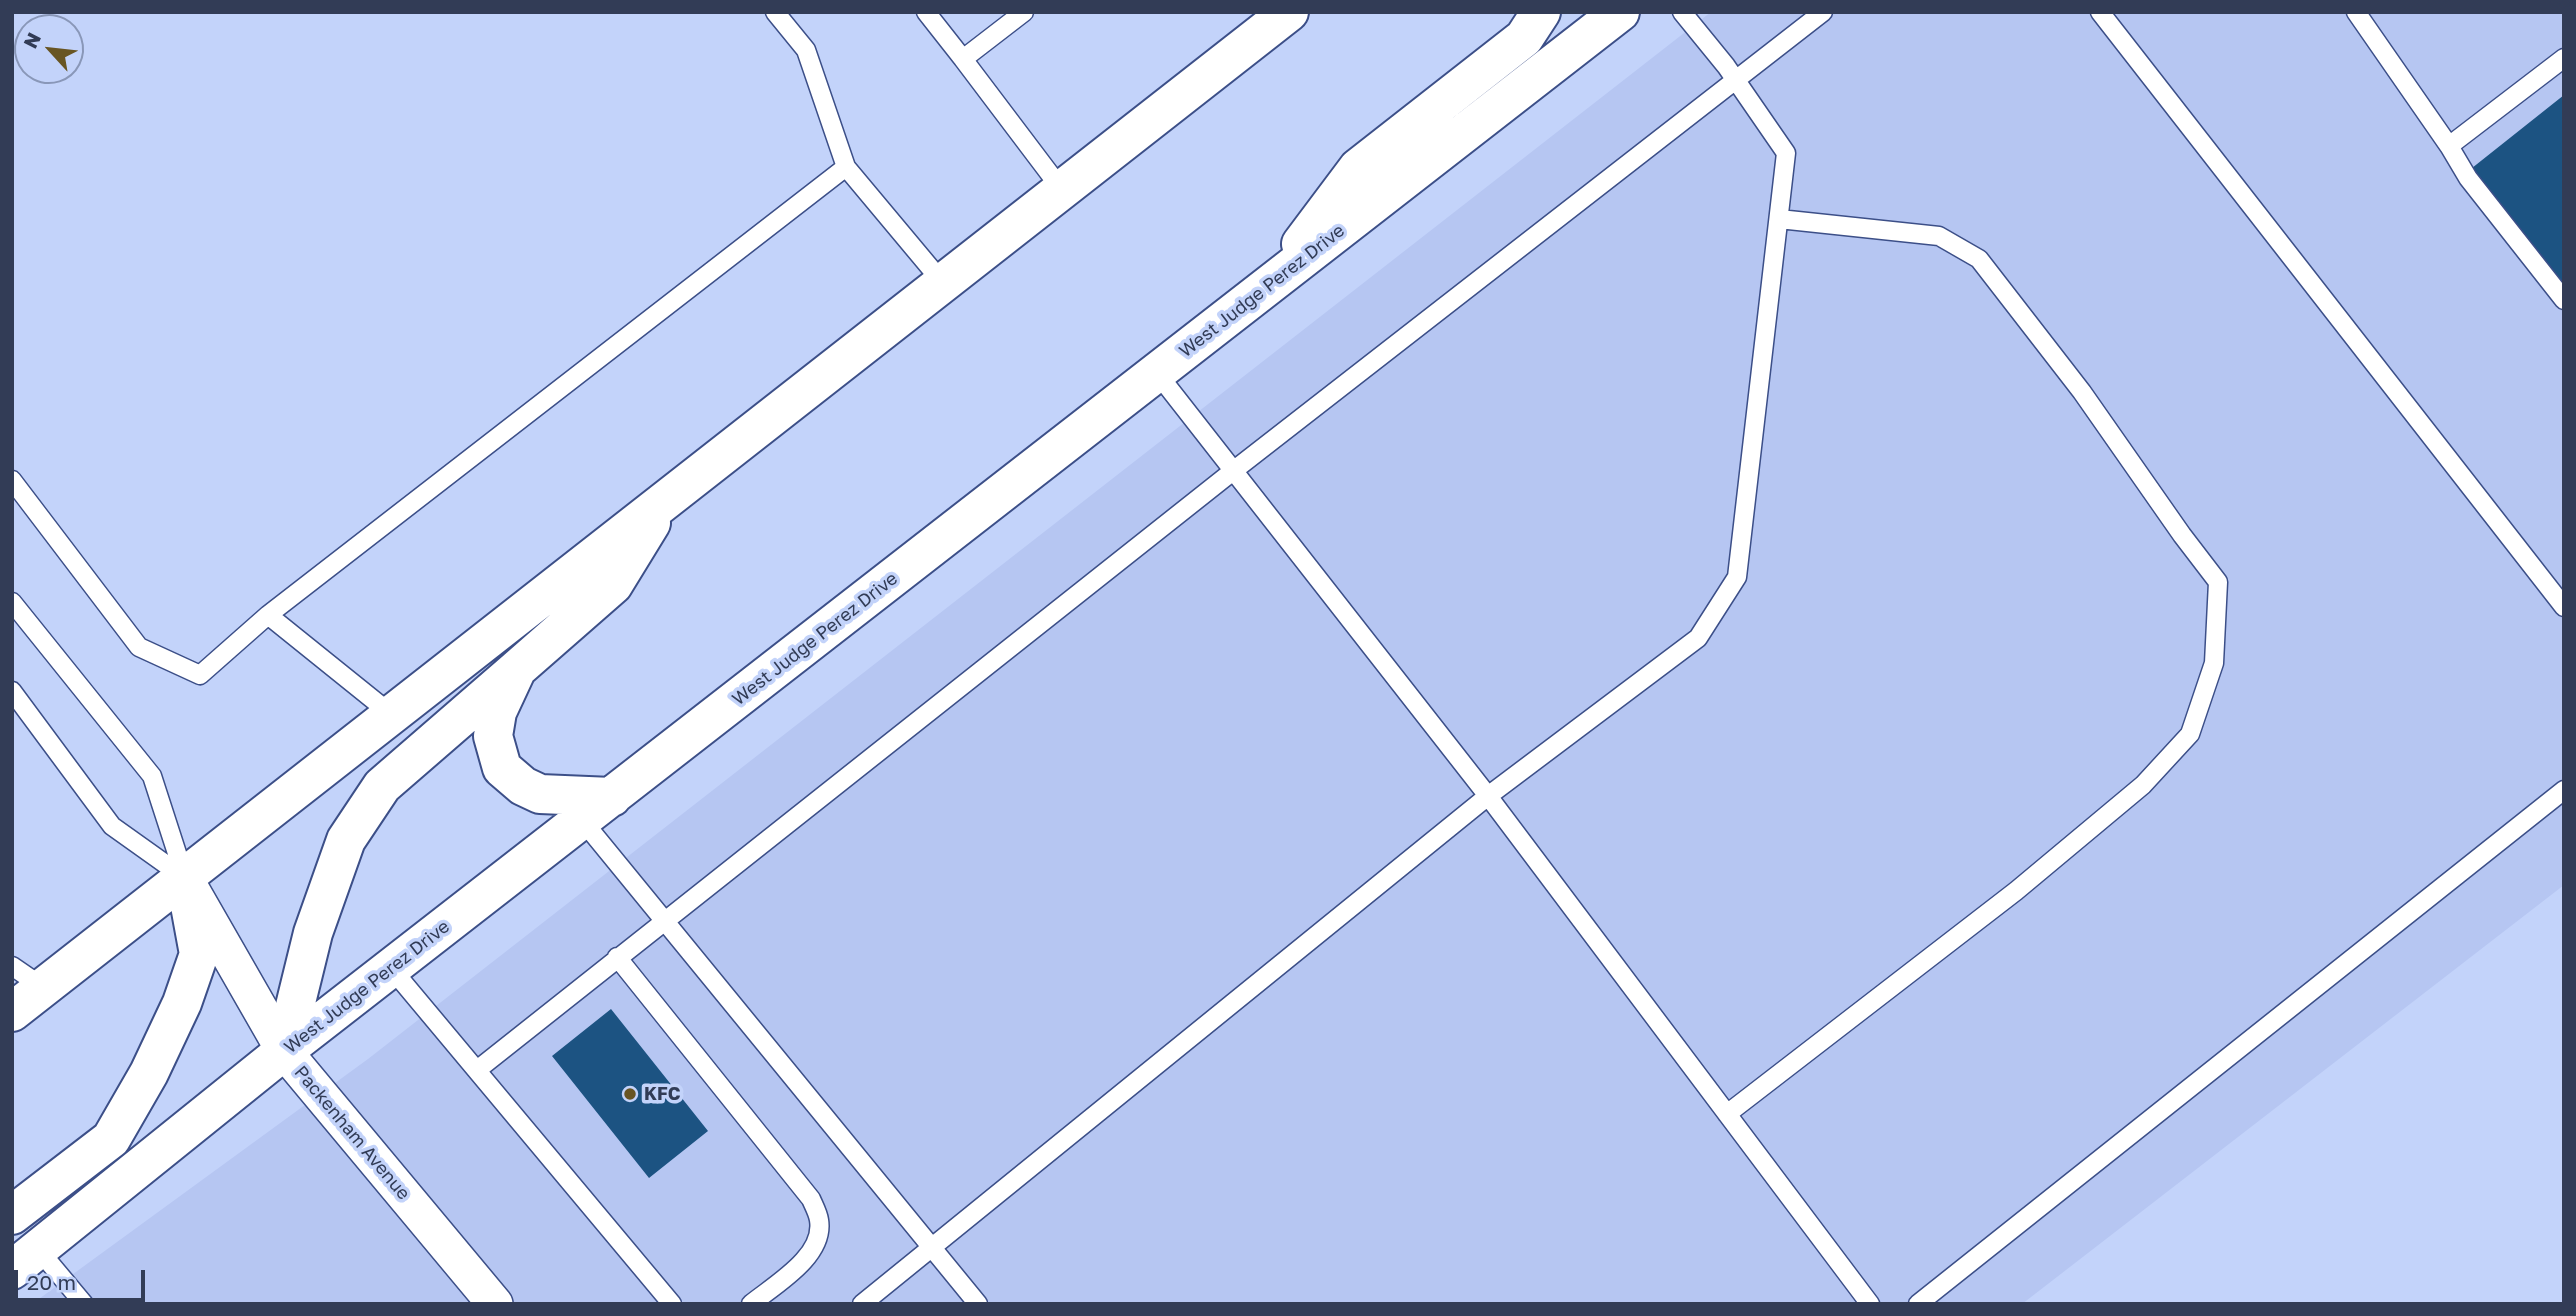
<!DOCTYPE html>
<style>
body{margin:0}
#map{position:relative;width:2576px;height:1316px;overflow:hidden;background:#c3d3fa;font-family:"Golos Text",sans-serif}
canvas{display:block}
.frame{position:absolute;inset:0;border:14px solid #323c56;pointer-events:none}
.north{position:absolute;left:14px;top:14px;width:70px;height:70px;box-sizing:border-box;background:#c3d3fa;border:2px solid #8997b8;border-radius:50%;rotate:297deg;font-size:19px;font-weight:700;line-height:28px;text-align:center;color:#323c56}
.north::after{content:'';display:block;margin:auto;width:24px;height:32px;background:#685523;clip-path:polygon(50% 0,100% 100%,50% 72%,0 100%)}
.scale{position:absolute;left:14px;top:1270px;width:131px;height:32px;box-sizing:border-box;border:4px solid #323c56;border-top:0;padding-left:9px;font-size:21px;line-height:24px;white-space:nowrap;color:#323c56;-webkit-text-stroke:5px #c3d3fa;paint-order:stroke}
</style>
<div id="map">
<canvas width="2576" height="1316"></canvas>
<div class="frame"></div>
<div class="north">N</div>
<div class="scale">20 m</div>
</div>
<script>
const ctx = document.querySelector('canvas').getContext('2d');
ctx.lineJoin = 'round';
function paint(path, color) { ctx.fillStyle = color; ctx.fill(path, 'evenodd'); }
function stroke(path, color, width, dash) { ctx.strokeStyle = color; ctx.lineWidth = width; ctx.lineCap = dash ? 'butt' : 'round'; ctx.setLineDash(dash || []); ctx.stroke(path); }
function drawText(font, color, halo, rows, align = 'center') {
  ctx.font = font + ' "Golos Text",sans-serif'; ctx.lineWidth = 7; ctx.setLineDash([]); ctx.textBaseline = 'middle'; ctx.strokeStyle = halo; ctx.fillStyle = color; for (const [text, x, y, turn = 0] of rows) {
    ctx.save(); ctx.translate(x, y); ctx.rotate((+turn || 0) * Math.PI / 180); ctx.textAlign = isNaN(turn) ? turn : align; if (halo) ctx.strokeText(text, 0, 0); ctx.fillText(text, 0, 0); ctx.restore();
  }
}
paint(new Path2D(`
 M1711,12H2564V885L2022,1304H32L368,1059Z`), '#b6c6f2');
paint(new Path2D(`
 M2564,95V294L2467,172Z
 M611,1009L708,1131L649,1178L552,1056Z`), '#1c5382');
const lane = new Path2D(`
 M775,12L806,50L846,167
 M926,12L963,59
 M1024,12L963,59L1062,190
 M2100,12L2564,607
 M2356,12L2449,146L2468,178L2564,300
 M2449,146L2564,58
 M1157,373L1488,796L1870,1304
 M12,480L139,647L200,675L268,615L391,714
 M12,602L152,776L185,878
 M268,615L846,167L943,283
 M12,691L112,826L185,878
 M582,820L978,1304
 M617,957L811,1199C814,1206 818,1213 819,1220C825,1256 776,1284 751,1304
 M12,966L44,988
 M391,968L672,1304
 M477,1070L1233,471L1823,12
 M1727,1114L2016,891L2143,785L2190,734L2214,663L2218,582L2182,535L2082,392L1979,259L1939,236L1779,219
 M38,1249L84,1304
 M862,1304L1488,796L1698,638L1737,577L1786,153L1726,66L1682,12
 M1918,1304L2564,790`);
const street = new Path2D(`
 M190,887L284,1051L495,1304`);
const primary = new Path2D(`
 M1301,244L1358,168L1524,38L1541,12
 M612,797L540,794L523,786L502,768L493,736L497,712L517,669L613,585L651,523
 M12,1012L1289,12
 M284,1051L313,933L346,840L382,786L517,669
 M12,1215L111,1139L149,1073L182,1003L199,954L185,878
 M12,1270L284,1051L1620,12`);
stroke(lane, '#3c4f88', 21);
stroke(street, '#3c4f88', 38);
stroke(primary, '#3c4f88', 42);
stroke(lane, '#fff', 18);
stroke(street, '#fff', 35);
stroke(primary, '#fff', 38);
for (const [x, y, r, color] of [
 [630,1094,7,"#685523"]
]) { const dot = new Path2D(); dot.arc(x, y, r, 0, 2 * Math.PI); ctx.fillStyle = color; ctx.fill(dot); stroke(dot, '#c3d3fa', 2.5); }
drawText('18px', '#323c56', '#c3d3fa', [
 ["West Judge Perez Drive",1262,291,-38],
 ["West Judge Perez Drive",815,639,-38],
 ["West Judge Perez Drive",367,987,-38],
 ["Packenham Avenue",352,1133,50]
]);
drawText('bold 18px', '#323c56', '#c3d3fa', [
 ["KFC",644,1094]
], 'left');
</script>
